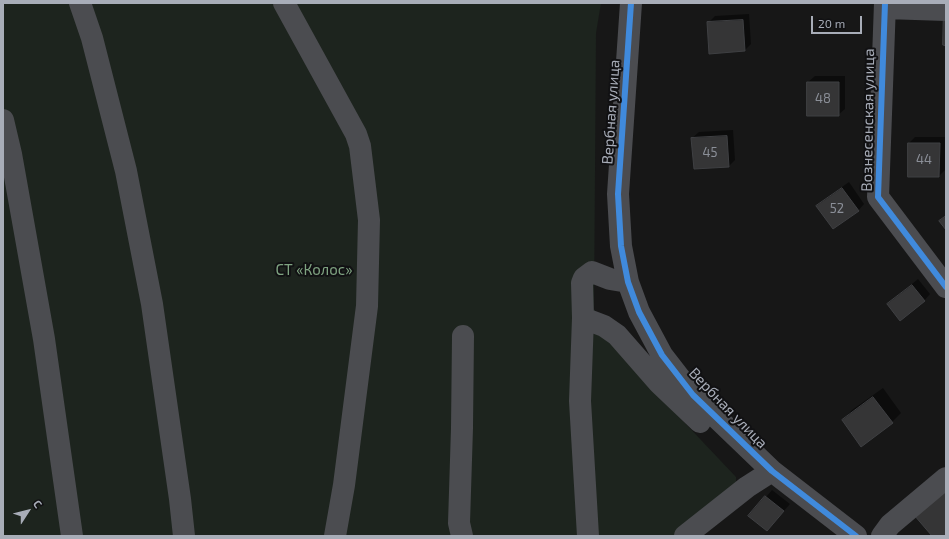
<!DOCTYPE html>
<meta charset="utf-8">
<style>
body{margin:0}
#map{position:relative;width:949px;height:539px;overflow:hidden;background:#171717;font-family:"Exo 2",sans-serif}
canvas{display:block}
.frame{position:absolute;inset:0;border:4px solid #a8adb8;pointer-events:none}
.north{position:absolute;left:8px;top:491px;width:40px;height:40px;-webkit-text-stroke:3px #111113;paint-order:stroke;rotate:54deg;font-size:11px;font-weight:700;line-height:16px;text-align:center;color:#a8adb8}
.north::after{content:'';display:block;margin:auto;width:14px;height:18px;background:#a8adb8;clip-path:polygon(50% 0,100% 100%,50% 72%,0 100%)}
.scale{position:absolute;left:811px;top:16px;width:51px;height:18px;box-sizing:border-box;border:2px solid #a8adb8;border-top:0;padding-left:5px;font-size:12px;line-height:14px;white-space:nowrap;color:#a8adb8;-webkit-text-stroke:3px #111113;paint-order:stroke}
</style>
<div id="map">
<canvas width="949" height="539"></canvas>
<div class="frame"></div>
<div class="north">С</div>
<div class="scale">20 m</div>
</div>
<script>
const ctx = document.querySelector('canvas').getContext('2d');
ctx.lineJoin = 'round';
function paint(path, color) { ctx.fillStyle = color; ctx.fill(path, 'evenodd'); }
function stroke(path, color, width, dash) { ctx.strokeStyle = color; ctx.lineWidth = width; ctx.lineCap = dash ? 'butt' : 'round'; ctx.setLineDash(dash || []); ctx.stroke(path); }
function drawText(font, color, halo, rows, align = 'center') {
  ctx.font = font + ' "Exo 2",sans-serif'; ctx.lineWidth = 4; ctx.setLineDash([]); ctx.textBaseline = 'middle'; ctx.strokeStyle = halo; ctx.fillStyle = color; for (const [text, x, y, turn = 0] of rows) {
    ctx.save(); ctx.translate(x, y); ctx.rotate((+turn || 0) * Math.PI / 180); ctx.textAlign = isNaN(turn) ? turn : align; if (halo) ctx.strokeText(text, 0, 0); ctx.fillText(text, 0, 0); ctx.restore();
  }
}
paint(new Path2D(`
 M3,3H601L596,33L594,309L632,367L736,477V491L675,536H3Z`), '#1d241e');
paint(new Path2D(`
 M749,14L751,44L745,50L708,23L715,16Z
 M815,76H845V109L838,115L808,82Z
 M733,130L735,160L729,166L692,138L699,132Z
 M915,137H946L945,170L939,176L909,143Z
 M849,182L864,204L858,211L817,206L824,200Z
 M918,279L930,294L924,301L888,304Z
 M883,388L901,413L892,422L843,420L852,410Z
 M772,490L790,504L767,530L750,516Z`), '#0007');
const building = new Path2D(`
 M944,7H946V46L943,45Z
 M743,20L745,51L709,54L707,22Z
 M807,82H839V116H807Z
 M727,136L729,167L694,169L691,138Z
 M908,143H940L939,177H908Z
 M842,188L859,211L833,229L816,206Z
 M946,216V230L939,221Z
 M912,285L925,301L900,321L887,304Z
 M873,397L893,423L861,447L842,420Z
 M943,490L946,494V535L944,536H932L914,515Z
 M765,496L784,511L767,531L748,516Z`);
paint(building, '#353536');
stroke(building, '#3f4043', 1);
stroke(new Path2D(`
 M80,3L92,38L126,171L152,304L180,499L184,536
 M284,3L356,134L360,146L369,220L367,306L344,485L335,536
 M631,3L618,194L621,246L628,282L639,312L662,355L693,395L772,471L856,536
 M885,3L878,197L946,287
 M885,8L946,10
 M3,120L11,154L44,339L72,536
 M583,318L604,326L617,335L659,383L700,422
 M462,536L459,523L462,428L463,336
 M588,536L580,401L583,318L582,283L584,278L592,272L610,279L628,282
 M685,536L747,487L772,471
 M882,536L890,525L946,478`), '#4b4c50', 22);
stroke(new Path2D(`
 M631,3L618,194L621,246L628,282L639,312L662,355L693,395L772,471L856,536
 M885,3L878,197L946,287`), '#408adc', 6);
drawText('13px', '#8b8f98', null, [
 ["48",823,99],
 ["45",710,153],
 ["44",924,160],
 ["52",837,209]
]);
drawText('15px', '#a8adb8', '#111113', [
 ["Вербная улица",611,112,-86],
 ["Вознесенская улица",868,120,-89],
 ["Вербная улица",728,408,46]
]);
drawText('15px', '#7fa381', '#111113', [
 ["СТ «Колос»",314,270]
]);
</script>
